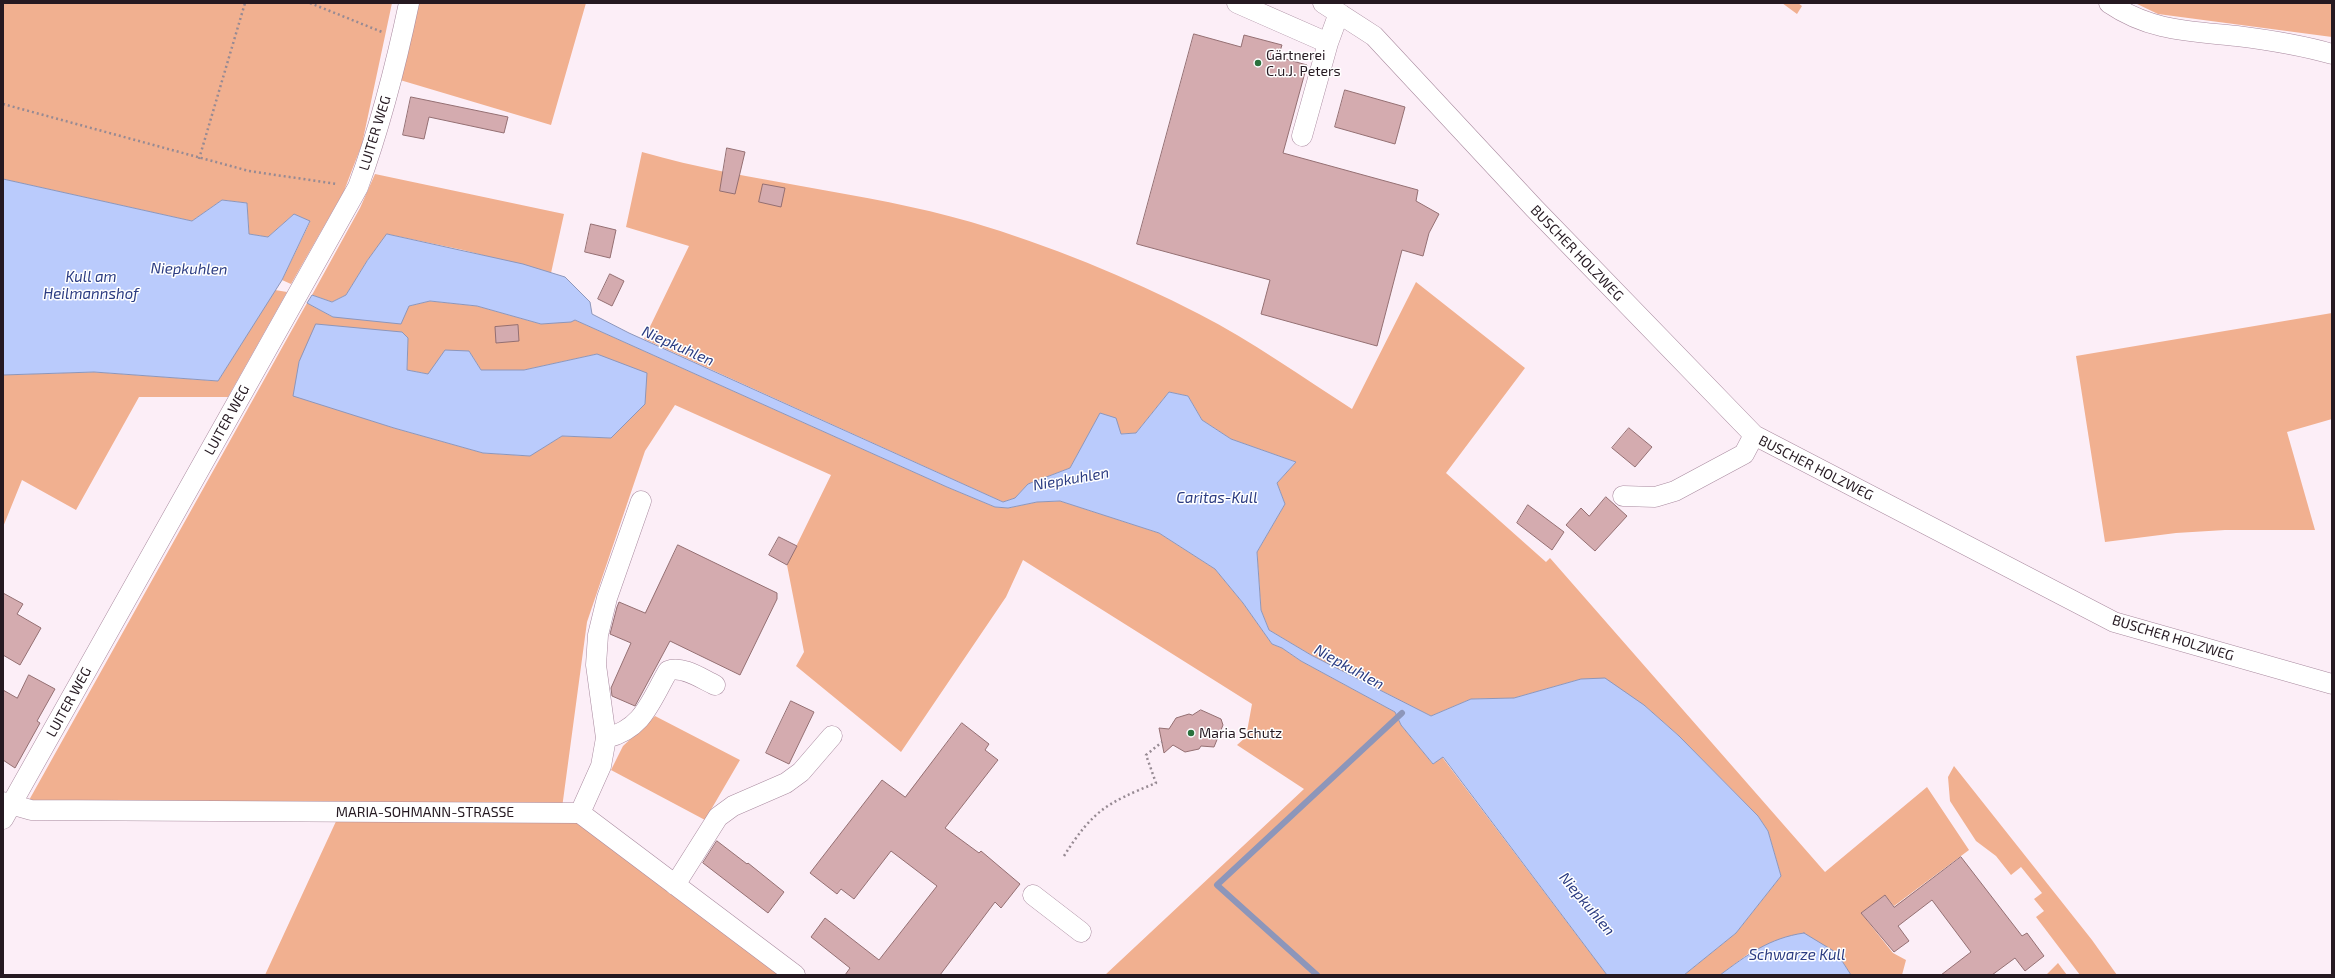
<!DOCTYPE html>
<meta charset="utf-8">
<style>
body{margin:0}
#map{position:relative;width:2335px;height:978px;overflow:hidden;background:#fceef7;font-family:"Exo 2",sans-serif}
canvas{display:block}
.frame{position:absolute;inset:0;border:4px solid #251921;pointer-events:none}
</style>
<div id="map">
<canvas width="2335" height="978"></canvas>
<div class="frame"></div>
</div>
<script>
const ctx = document.querySelector('canvas').getContext('2d');
ctx.lineJoin = 'round';
function paint(path, color) { ctx.fillStyle = color; ctx.fill(path, 'evenodd'); }
function stroke(path, color, width, dash) { ctx.strokeStyle = color; ctx.lineWidth = width; ctx.lineCap = dash ? 'butt' : 'round'; ctx.setLineDash(dash || []); ctx.stroke(path); }
function drawText(font, color, halo, rows, align = 'center') {
  ctx.font = font + ' "Exo 2",sans-serif'; ctx.lineWidth = 3; ctx.setLineDash([]); ctx.textBaseline = 'middle'; ctx.strokeStyle = halo; ctx.fillStyle = color; for (const [text, x, y, turn = 0] of rows) {
    ctx.save(); ctx.translate(x, y); ctx.rotate((+turn || 0) * Math.PI / 180); ctx.textAlign = isNaN(turn) ? turn : align; if (halo) ctx.strokeText(text, 0, 0); ctx.fillText(text, 0, 0); ctx.restore();
  }
}
paint(new Path2D(`
 M3,3H392L362,144L344,191L291,284L282,280L310,222L294,214L268,237L249,234L247,203L222,200L192,221L3,179Z
 M415,3H586L551,125L400,80Z
 M1782,3H1798L1802,6L1797,14Z
 M2135,3H2332V37L2158,14Z
 M642,152C750,183 863,191 971,222C1049,245 1127,277 1199,314C1252,341 1302,377 1352,409L1416,282L1525,368L1446,473L1546,562L1550,558L1825,872L1927,787L1969,850L1894,906L1885,895L1861,913L1893,953L1906,960L1902,975H1851L1837,953L1752,951L1720,975H1684L1736,933L1781,876L1768,831L1758,816L1679,736L1644,705L1581,679L1514,698L1471,699L1431,716L1311,655L1269,630L1261,610L1257,552L1285,504L1277,483L1296,462L1231,439L1202,420L1188,396L1169,392L1136,433L1121,434L1100,414L1070,468L1028,484L1015,498L1003,502L644,339L689,246L626,227Z
 M375,174L564,214L551,273L463,250L387,234L367,261L346,295L332,302L312,295L360,208Z
 M275,290L287,292L228,397H139L76,510L22,480L3,527V375L94,372L218,381Z
 M430,301L477,306L541,324L575,320L947,487L995,507L1008,508L1037,502L1060,501L1159,533L1215,569L1243,603L1272,644L1282,648L1301,661L1395,712L1401,725L1433,764L1442,757L1607,975H1105L1304,789L1237,745L1246,737L1252,704L1023,560L1006,597L901,752L796,666L804,652L787,565L831,475L675,405L645,451L587,622L562,808L28,802L307,303L333,317L409,306ZM408,338L407,370L428,374L469,351L481,370H524L597,354L611,438L562,436L529,456L483,453L394,428L293,395Z
 M2332,313V419L2287,432L2315,530H2225L2176,533L2105,542L2076,356Z
 M655,716L740,760L705,820L611,770L623,746Z
 M1954,766L2092,940L2117,975H2080L2036,917L2044,911L2034,899L2042,893L2021,867L2011,875L1996,856L1976,841L1950,801L1948,777Z
 M338,817L580,818L781,975H265Z
 M2058,963L2067,975H2046Z`), '#f1b090');
const water = new Path2D(`
 M3,179L192,221L222,200L247,203L249,234L268,237L294,214L310,221L282,280L218,381L94,372L3,375Z
 M387,234L523,264L565,277L590,302L592,314L629,333L1003,502L1015,498L1028,484L1070,468L1100,413L1116,418L1121,434L1136,433L1169,392L1188,396L1202,420L1231,439L1296,462L1277,483L1285,504L1257,552L1261,610L1269,630L1311,655L1431,716L1471,699L1514,698L1581,679L1605,678L1644,705L1679,736L1758,816L1768,831L1781,876L1736,933L1684,975H1607L1443,757L1433,764L1401,725L1395,712L1301,661L1282,648L1272,644L1243,603L1215,569L1159,533L1060,501L1037,502L1008,508L995,507L947,487L575,320L571,322L541,324L477,306L430,301L409,306L401,324L333,317L307,303L312,295L332,302L346,295L367,261Z
 M316,324L402,332L408,338L407,370L428,374L445,350L469,351L481,370H524L597,354L647,373L645,404L611,438L562,436L530,456L483,453L394,428L293,396L299,362Z
 M1804,933L1837,953L1851,975H1720C1747,955 1769,938 1804,933Z`);
paint(water, '#bacbfc');
stroke(water, '#8d96ba', 1);
stroke(new Path2D(`
 M1317,975L1217,885L1402,713`), '#8d96ba', 6);
const building = new Path2D(`
 M1194,34L1241,47L1244,35L1282,45L1278,57L1307,65L1283,153L1418,190L1416,201L1439,214L1429,233L1423,256L1402,250L1377,346L1261,314L1270,280L1137,244Z
 M1345,90L1405,107L1395,144L1335,127Z
 M411,97L508,117L504,133L429,117L424,139L403,135Z
 M727,148L745,152L735,194L720,191Z
 M763,184L785,188L781,207L759,202Z
 M591,224L616,230L610,258L585,252Z
 M610,274L624,281L612,306L598,299Z
 M518,325L519,341L496,343L495,327Z
 M1629,428L1652,447L1635,467L1612,448Z
 M1606,497L1627,516L1595,551L1566,525L1581,508L1589,516Z
 M1528,505L1564,532L1552,550L1517,523Z
 M779,537L797,546L787,565L769,555Z
 M678,545L777,593V599L740,675L670,641L635,706L612,696L611,688L631,643L610,634L617,607L619,602L645,613Z
 M3,593L23,604L17,614L41,628L20,665L3,655Z
 M29,675L55,689L37,721L40,723L15,768L3,760V690L17,698Z
 M791,701L814,712L789,764L766,753Z
 M1201,710L1221,719L1223,725L1214,747L1201,746L1199,749L1185,752L1173,745L1164,753L1159,728L1169,729L1176,718L1189,714L1192,715Z
 M962,723L989,744L985,750L998,760L945,828L979,853L981,851L1020,884L1001,908L995,902L940,975H845L850,968L811,937L825,918L879,960L937,886L891,851L854,899L841,889L837,894L810,873L882,780L905,797Z
 M717,841L747,864L748,863L784,892L768,913L703,863Z
 M1961,857L2022,936L2027,933L2044,956L2025,971L2015,958L1992,975H1941L1971,952L1932,900L1898,926L1909,941L1894,952L1861,913L1885,895L1894,907Z`);
paint(building, '#d4abaf');
stroke(building, '#946f72', 1);
const minor = new Path2D(`
 M1237,3L1328,43
 M1323,3L1374,36L1534,208L1754,435L2114,622L2332,684
 M2109,3C2150,31 2189,31 2237,36C2269,40 2301,45 2332,54
 M1302,136L1328,43L1339,13
 M1623,496L1655,497L1675,491L1744,454L1754,435
 M606,738C643,729 650,702 668,671C682,665 702,679 715,685
 M3,802L31,810L580,813L795,975
 M580,813L601,766L606,738L596,665L598,635L607,598L641,501
 M3,819L358,187C380,127 396,65 409,3
 M675,885L718,817L733,806L786,783L801,772L832,736
 M1033,895L1081,932`);
stroke(minor, '#a98a9f', 21);
stroke(new Path2D(`
 M310,3L382,32
 M3,104L249,171L337,184
 M199,159L245,3
 M1064,856C1093,810 1107,803 1156,783L1146,755L1162,742`), '#978a93', 2.5, [2, 3]);
stroke(minor, '#fff', 20);
for (const [x, y, r, color] of [
 [1258,63,4,"#2b713d"],
 [1191,733,4,"#2b713d"]
]) { const dot = new Path2D(); dot.arc(x, y, r, 0, 2 * Math.PI); ctx.fillStyle = color; ctx.fill(dot); stroke(dot, '#fff', 1.5); }
drawText('14px', '#251921', '#fff', [
 ["Gärtnerei",1266,55],
 ["C.u.J. Peters",1266,71],
 ["Maria Schutz",1199,733]
], 'left');
drawText('14px', '#251921', '#fff', [
 ["LUITER WEG",375,133,-73],
 ["BUSCHER HOLZWEG",1577,253,46],
 ["LUITER WEG",227,420,-61],
 ["BUSCHER HOLZWEG",1816,468,27],
 ["BUSCHER HOLZWEG",2173,638,17],
 ["LUITER WEG",69,702,-61],
 ["MARIA-SOHMANN-STRASSE",425,812]
]);
drawText('italic 15px', '#2b3c82', '#fff', [
 ["Niepkuhlen",189,269,1],
 ["Kull am",91,277],
 ["Heilmannshof",91,294],
 ["Niepkuhlen",678,346,24],
 ["Niepkuhlen",1071,479,-10],
 ["Caritas-Kull",1217,498],
 ["Niepkuhlen",1349,667,29],
 ["Niepkuhlen",1587,904,50],
 ["Schwarze Kull",1797,955]
]);
</script>
